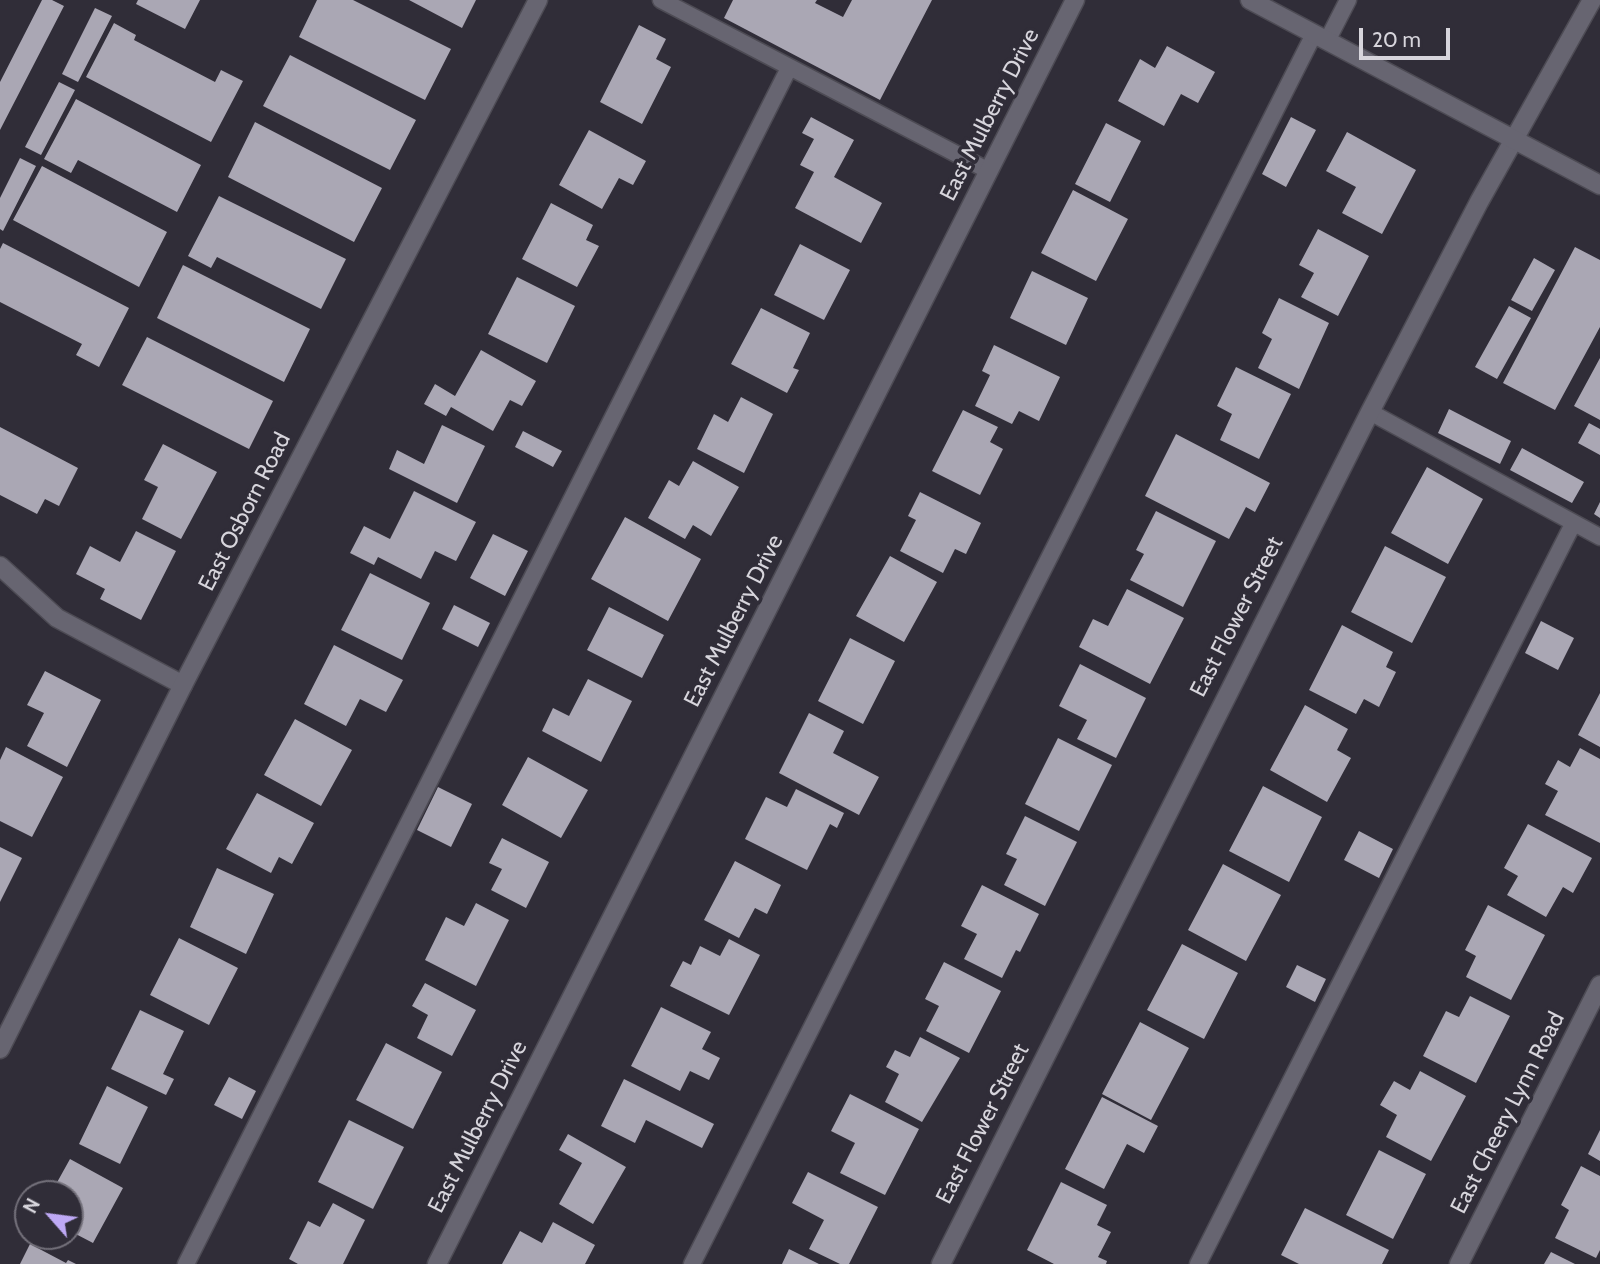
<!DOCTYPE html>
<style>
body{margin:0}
#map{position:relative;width:1600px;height:1264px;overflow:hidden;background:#302d38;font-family:Cabin,sans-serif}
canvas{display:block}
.north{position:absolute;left:14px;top:1180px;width:70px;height:70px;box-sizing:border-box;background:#302d38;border:2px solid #73707a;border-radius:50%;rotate:298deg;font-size:19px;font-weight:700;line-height:28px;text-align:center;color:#d7d5dc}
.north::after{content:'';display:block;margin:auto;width:24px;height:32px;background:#bea9f5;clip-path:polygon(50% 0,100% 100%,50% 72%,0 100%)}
.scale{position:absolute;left:1359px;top:28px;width:91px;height:32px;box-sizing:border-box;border:4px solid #d7d5dc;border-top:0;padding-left:9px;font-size:21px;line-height:24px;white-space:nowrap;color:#d7d5dc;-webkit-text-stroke:5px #302d38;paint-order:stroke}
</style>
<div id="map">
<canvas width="1600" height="1264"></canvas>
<div class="north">N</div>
<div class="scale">20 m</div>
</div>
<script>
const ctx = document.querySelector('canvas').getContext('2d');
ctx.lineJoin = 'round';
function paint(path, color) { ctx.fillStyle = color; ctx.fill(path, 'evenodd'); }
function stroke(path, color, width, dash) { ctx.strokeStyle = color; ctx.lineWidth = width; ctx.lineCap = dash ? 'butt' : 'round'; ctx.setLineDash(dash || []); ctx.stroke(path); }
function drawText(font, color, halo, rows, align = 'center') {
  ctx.font = font + ' Cabin,sans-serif'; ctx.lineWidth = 7; ctx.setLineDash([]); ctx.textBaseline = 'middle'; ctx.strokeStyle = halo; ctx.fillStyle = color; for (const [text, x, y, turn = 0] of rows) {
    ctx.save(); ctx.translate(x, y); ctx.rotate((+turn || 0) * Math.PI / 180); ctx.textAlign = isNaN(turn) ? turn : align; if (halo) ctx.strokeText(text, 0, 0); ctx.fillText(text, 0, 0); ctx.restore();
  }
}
paint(new Path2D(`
 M42,0H52L64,6L0,130V82Z
 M138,0H200L185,29L136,4Z
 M317,0H353L451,49L425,100L299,37Z
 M409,0H476L462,28Z
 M733,0H817L815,3L843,17L852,0H932L880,100L724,18Z
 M95,8L112,16L78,82L62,74Z
 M114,23L136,35L134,40L215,82L221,70L243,81L211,142L86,77Z
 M639,25L666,39L656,59L671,67L642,124L600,102Z
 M1167,46L1215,72L1198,103L1181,94L1164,126L1118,101L1140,59L1155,68Z
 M290,55L416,120L390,170L263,106Z
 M59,82L75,90L41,155L25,147Z
 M76,99L201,165L177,212L78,160L71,173L44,159Z
 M811,117L854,140L834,177L882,203L861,243L795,208L814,172L800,165L814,139L802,133Z
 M1291,117L1316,130L1286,187L1262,174Z
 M255,122L382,188L354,242L228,177Z
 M1106,123L1141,141L1110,202L1075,184Z
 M589,130L646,161L633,185L619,178L602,209L559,185Z
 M1347,132L1416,170L1382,234L1342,213L1356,187L1326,171Z
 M20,158L36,166L3,231L0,229V198Z
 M42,166L167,232L139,287L13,220Z
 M1073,190L1128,219L1096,281L1041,253Z
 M219,196L346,259L321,309L217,257L211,268L188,256Z
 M551,203L593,225L586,240L599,246L577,287L522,259Z
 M1318,229L1369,256L1338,316L1301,297L1314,273L1299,265Z
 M3,243L129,308L99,367L76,355L82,344L0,302V249Z
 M800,244L850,270L824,320L774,295Z
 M1575,247L1600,260V327L1555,410L1503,383Z
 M1534,258L1555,270L1532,311L1511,300Z
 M183,265L310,329L284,382L157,318Z
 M1032,271L1088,298L1066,345L1010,318Z
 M517,277L575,306L547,363L488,334Z
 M1279,298L1329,323L1299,389L1258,368L1272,339L1262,333Z
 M1509,306L1531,318L1497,379L1475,367Z
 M761,308L810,333L793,368L799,370L787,393L731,364Z
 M147,337L273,401L249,449L122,385Z
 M994,345L1060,377L1039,421L1019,411L1012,424L975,406L990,375L982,371Z
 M481,350L536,381L522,406L510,400L493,431L451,407L446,416L424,404L435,384L455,396Z
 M1600,358V420L1574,406Z
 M1236,367L1291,394L1259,459L1220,440L1232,414L1217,406Z
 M741,397L773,414L744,473L697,449L714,414L728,422Z
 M1449,409L1511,441L1500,464L1438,433Z
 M963,410L998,427L990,442L1003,449L980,495L932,471Z
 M1589,423L1600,429V455L1578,443Z
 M442,425L485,446L457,503L389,469L397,450L424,464Z
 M0,427L78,468L59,506L45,499L37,514L0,495Z
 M523,431L562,451L553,467L515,447Z
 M1176,434L1270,483L1255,512L1246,507L1229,539L1145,496Z
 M163,444L217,472L181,539L142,519L158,487L144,480Z
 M1522,448L1584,482L1572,503L1510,470Z
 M693,461L739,487L711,536L693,525L685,539L648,518L669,480L679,486Z
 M1427,467L1483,499L1448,564L1391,533Z
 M414,491L476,522L456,561L435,551L421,579L378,557L374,565L350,553L364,526L390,539Z
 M920,492L981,523L966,554L955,549L943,573L900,551L916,520L908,516Z
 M1600,502V518L1594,514Z
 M1156,511L1216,541L1183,607L1130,580L1144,554L1136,550Z
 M625,517L701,559L668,621L591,579Z
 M136,531L176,551L141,620L100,599L105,589L76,574L90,546L120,562Z
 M493,534L528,551L505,596L470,578Z
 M1385,546L1446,577L1412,643L1351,612Z
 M890,556L937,582L904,642L856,616Z
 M370,573L430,603L402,660L341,630Z
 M1127,589L1184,618L1150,684L1079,647L1093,619L1108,626Z
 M454,605L490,623L478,647L442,629Z
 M609,607L664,635L642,678L587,650Z
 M1541,621L1574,638L1558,670L1525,653Z
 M1342,625L1393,652L1386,667L1396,672L1379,707L1364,699L1356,714L1309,690Z
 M850,638L895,661L863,724L818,701Z
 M334,645L403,680L386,712L360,699L346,726L304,704Z
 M1080,664L1146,698L1116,758L1077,739L1087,720L1059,706Z
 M45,671L101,700L67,767L27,746L44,713L27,705Z
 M588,679L632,701L601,762L542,731L553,708L569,716Z
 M1600,693V747L1578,735Z
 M1305,705L1348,729L1337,750L1351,758L1327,802L1270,770Z
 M809,713L844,731L833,753L879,777L859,815L779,773Z
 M295,719L352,750L321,806L264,775Z
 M1058,738L1112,765L1079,831L1025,804Z
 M6,747L63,777L32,837L0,821V760Z
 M1580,748L1600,759V843L1545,815L1558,791L1545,784L1558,760L1570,767Z
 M528,757L588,790L561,838L502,805Z
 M1263,786L1322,817L1289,882L1229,851Z
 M438,787L472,804L451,847L417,830Z
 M796,789L844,813L837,828L830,824L807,870L745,839L766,797L787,807Z
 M257,793L314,823L292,864L279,857L271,873L226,849Z
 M1025,816L1077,842L1045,906L1004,885L1017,859L1006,854Z
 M1528,824L1592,858L1573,893L1563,887L1546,917L1507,895L1518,876L1504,868Z
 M1359,831L1393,849L1379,878L1344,860Z
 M502,838L549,862L526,908L491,890L502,869L489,863Z
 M0,847L22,858L0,902Z
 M735,861L781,885L767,914L755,908L739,938L704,920Z
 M1223,864L1281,895L1246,961L1188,930Z
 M217,868L274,894L246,954L190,927Z
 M982,885L1039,914L1020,952L1016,950L1002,978L964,959L977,934L961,926Z
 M476,903L509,920L476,986L425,960L446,917L464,926Z
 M1488,905L1545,935L1511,1000L1466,977L1476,956L1465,950Z
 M179,938L238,968L209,1025L150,995Z
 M729,939L760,955L729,1015L670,986L683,961L691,965L700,946L720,956Z
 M1182,944L1238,973L1204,1039L1147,1010Z
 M944,962L1001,991L969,1053L926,1031L939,1006L925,999Z
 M1297,965L1326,979L1315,1002L1286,987Z
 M425,983L476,1010L452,1056L417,1038L428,1015L412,1006Z
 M1470,996L1510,1016L1476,1083L1423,1056L1446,1011L1459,1017Z
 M661,1007L711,1032L702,1049L720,1058L709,1080L690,1071L680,1091L631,1066Z
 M140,1010L184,1031L163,1074L174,1079L166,1095L111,1069Z
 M1140,1022L1189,1048L1151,1120L1102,1094Z
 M920,1037L960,1058L922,1122L885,1102L899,1074L886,1067L895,1050L910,1057Z
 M386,1043L442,1072L413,1129L356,1100Z
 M1420,1071L1466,1096L1431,1161L1386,1137L1397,1115L1380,1105L1394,1081L1410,1090Z
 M229,1077L256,1091L242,1119L214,1105Z
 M624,1079L714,1124L702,1148L646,1120L635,1143L601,1126Z
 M107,1086L148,1107L120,1164L79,1144Z
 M850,1094L919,1129L885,1195L840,1173L855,1143L831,1131Z
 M1102,1097L1158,1126L1144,1153L1127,1144L1104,1189L1065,1169Z
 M349,1120L404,1147L373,1209L318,1182Z
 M1600,1130V1161L1588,1154Z
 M568,1134L626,1167L593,1224L559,1204L582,1163L559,1150Z
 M1379,1150L1426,1174L1393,1239L1346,1215Z
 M70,1159L123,1188L93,1243L70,1231V1194H61L63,1191L55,1186Z
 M1581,1166L1600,1176V1250L1596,1258L1555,1238L1569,1210L1561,1205Z
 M808,1172L878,1207L849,1264H840L809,1249L824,1220L792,1203Z
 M1061,1182L1107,1205L1097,1225L1111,1232L1098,1257L1107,1261L1106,1264H1054L1027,1250Z
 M333,1203L365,1220L343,1264H298L289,1259L308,1221L320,1227Z
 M1305,1208L1389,1250L1382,1264H1299L1281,1255Z
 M553,1222L595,1245L585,1264H502L520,1231L542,1243Z
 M30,1244L66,1263L68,1260L76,1264H20Z
 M789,1249L819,1264H782Z
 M1551,1252L1575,1264H1544Z`), '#aaa7b4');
const service = new Path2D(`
 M661,0L989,171
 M1327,41L1348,0
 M1370,412L1600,537
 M186,1264L789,68
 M692,1264L1314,34
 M1198,1264L1573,524`);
const minor = new Path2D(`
 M0,566L57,618L183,685
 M437,1264L1075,0
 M941,1264L1370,412L1479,202L1592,0
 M1459,1264L1600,985`);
const secondary = new Path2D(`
 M1250,0L1600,185
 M0,1049L183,685L538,0`);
stroke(service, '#4d4b54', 19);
stroke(minor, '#4d4b54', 21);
stroke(secondary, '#4d4b54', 21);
stroke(service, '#676571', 16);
stroke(minor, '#676571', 18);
stroke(secondary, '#676571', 18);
drawText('23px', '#d7d5dc', '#302d38', [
 ["East Mulberry Drive",990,115,-63],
 ["East Osborn Road",245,512,-63],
 ["East Flower Street",1237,617,-63],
 ["East Mulberry Drive",734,621,-63],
 ["East Cheery Lynn Road",1508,1113,-63],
 ["East Flower Street",983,1124,-63],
 ["East Mulberry Drive",478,1127,-63]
]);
</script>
